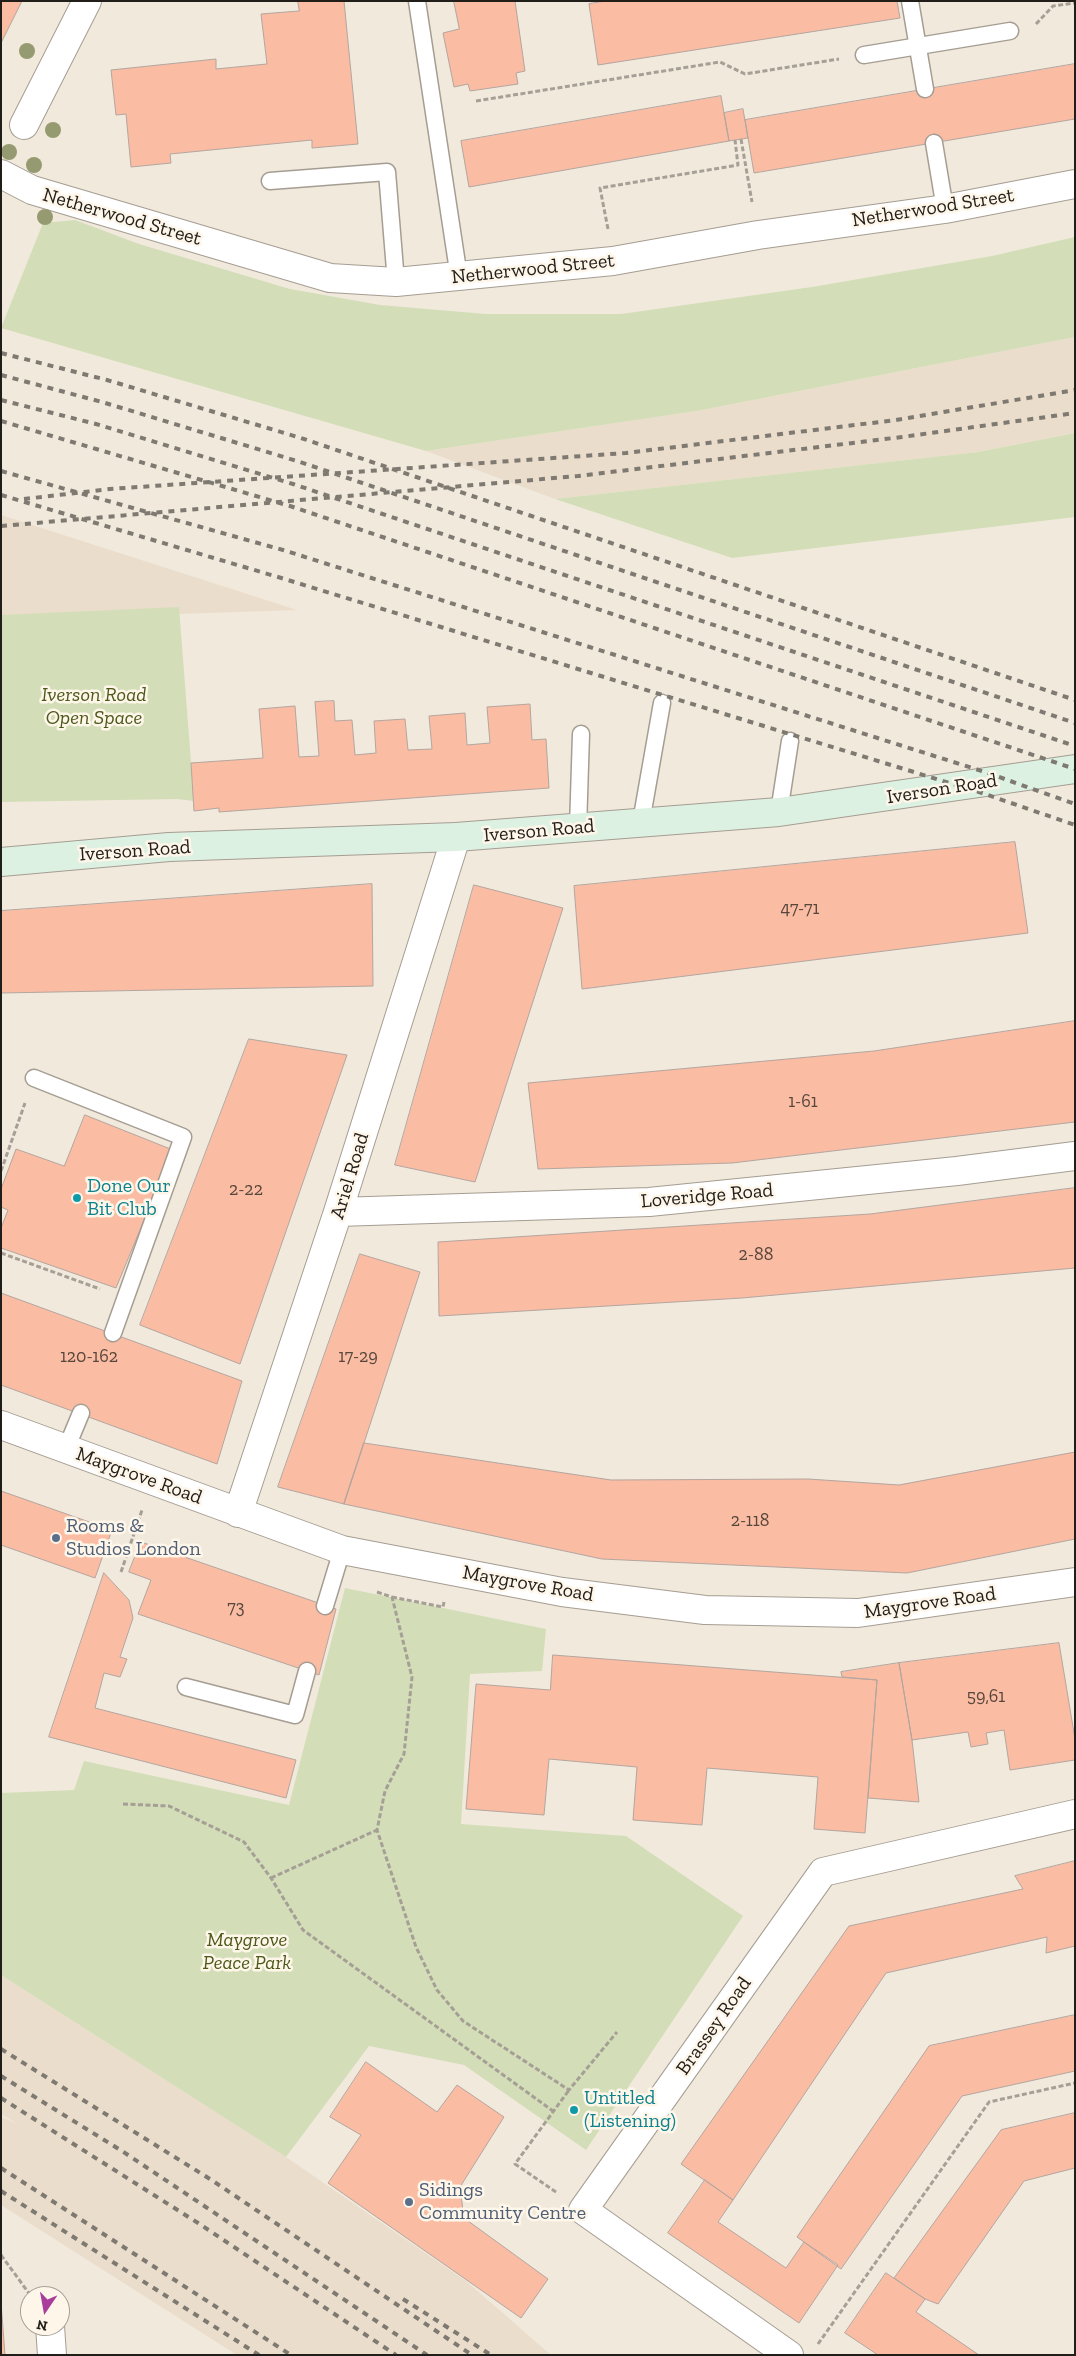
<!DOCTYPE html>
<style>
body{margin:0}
#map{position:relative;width:1076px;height:2356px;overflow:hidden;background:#f1e9dc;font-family:"Zilla Slab",serif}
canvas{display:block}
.frame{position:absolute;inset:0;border:2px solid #211e1a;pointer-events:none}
.north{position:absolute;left:20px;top:2286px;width:50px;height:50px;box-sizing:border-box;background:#fff6ea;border:1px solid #a6a097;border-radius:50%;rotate:192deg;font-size:14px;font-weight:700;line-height:20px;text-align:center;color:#211e1a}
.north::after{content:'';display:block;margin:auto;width:18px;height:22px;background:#aa3d9b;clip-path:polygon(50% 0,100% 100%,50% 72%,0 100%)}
</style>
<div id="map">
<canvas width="1076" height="2356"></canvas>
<div class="frame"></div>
<div class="north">N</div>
</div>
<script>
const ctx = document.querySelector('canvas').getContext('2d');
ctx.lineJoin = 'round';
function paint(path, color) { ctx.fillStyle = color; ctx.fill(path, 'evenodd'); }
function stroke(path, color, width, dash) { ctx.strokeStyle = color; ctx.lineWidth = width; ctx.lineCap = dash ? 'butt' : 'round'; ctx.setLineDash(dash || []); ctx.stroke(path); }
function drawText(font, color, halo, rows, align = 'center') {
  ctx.font = font + ' "Zilla Slab",serif'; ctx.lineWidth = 5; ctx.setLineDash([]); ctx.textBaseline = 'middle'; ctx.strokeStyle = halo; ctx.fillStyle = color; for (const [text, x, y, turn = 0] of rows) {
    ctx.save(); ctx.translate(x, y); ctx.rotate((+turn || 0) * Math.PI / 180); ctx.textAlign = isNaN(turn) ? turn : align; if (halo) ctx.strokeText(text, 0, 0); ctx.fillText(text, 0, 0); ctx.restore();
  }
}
paint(new Path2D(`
 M1075,337V433L978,452L555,499L426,451L697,411Z
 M1,515L297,610L1,620Z
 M1,1975L286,2157L466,2281L551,2355H237L1,2205V2117L16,2123L1,2114Z`), '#ebddcb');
paint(new Path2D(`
 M75,220L139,244L290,289L380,305L486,314H621L812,287L992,256L1075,237V337L697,411L426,451L1,328L43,223Z
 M1075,433V517L732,558L555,499L978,452Z
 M179,607L194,801L177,799L1,802V615Z
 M345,1588L546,1629L542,1671L470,1674L461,1824L626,1836L743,1916L586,2150L464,2065L369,2046L286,2157L1,1975V1793L74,1790L84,1761L289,1805Z`), '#d3deb8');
const building = new Path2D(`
 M1,1H22L1,43Z
 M298,1H344L358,144L312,148V140L170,154L171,163L131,167L126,114L116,115L111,70L216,59V69L267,64L261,14L299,11Z
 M454,1H515L525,71L516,73L518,84L470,91L468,84L454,87L443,33L459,29Z
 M606,1H897L900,18L598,65L589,4Z
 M1075,64V119L754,173L745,120Z
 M721,96L729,141L469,187L461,141Z
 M743,109L748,138L729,141L724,113Z
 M334,701L335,721L352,720L355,755L376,753L374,721L405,719L408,750L432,749L429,716L465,713L467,745L490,743L487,707L530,704L532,740L546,739L549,788L219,812V808L194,811L191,763L263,758L259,709L295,706L299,757L319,756L315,702Z
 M1015,842L1028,933L582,989L574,886Z
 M372,884L373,986L1,993V911Z
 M474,885L563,908L475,1182L395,1165Z
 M1075,1021V1122L732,1163L538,1169L528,1083L874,1051Z
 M249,1039L347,1055L240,1364L140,1325Z
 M85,1115L173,1150L116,1288L1,1248V1228L8,1210L1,1207V1189L16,1149L64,1166Z
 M1075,1188V1268L742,1298L439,1316L438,1242L870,1214Z
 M360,1254L420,1272L344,1504L278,1487Z
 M1,1293L242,1381L217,1464L1,1385Z
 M364,1443L611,1480L808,1479L899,1485L1075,1452V1539L907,1573L602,1559L344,1504Z
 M1,1491L112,1530L95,1578L1,1545Z
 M141,1542L336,1609L319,1675L138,1614L151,1580L129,1572Z
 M104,1573L129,1600L133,1618L120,1657L127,1659L120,1677L104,1673L95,1708L296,1760L286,1798L49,1737Z
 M1059,1643L1075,1739V1760L1010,1770L1004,1730L986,1733L988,1744L971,1747L968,1732L912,1740L899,1663Z
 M553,1655L877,1680L865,1833L814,1829L818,1777L707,1768L702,1825L633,1820L637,1767L549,1759L544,1815L466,1809L476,1684L550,1690Z
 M899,1663L912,1740L919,1802L868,1798L877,1680L842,1677L841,1672Z
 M1075,1861V1946L1046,1953L1047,1937L886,1973L733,2200L681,2164L849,1926L1023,1889L1015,1876Z
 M1075,2015V2071L962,2096L841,2269L797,2237L929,2046Z
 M366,2062L437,2112L457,2085L504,2117L460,2187L464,2218L548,2279L521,2318L328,2183L361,2135L330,2117Z
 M1075,2113V2168L1024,2181L938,2304L925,2299L894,2278L1001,2130Z
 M705,2180L733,2200L718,2222L786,2268L804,2242L838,2265L799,2323L668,2233Z
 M886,2273L925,2299L916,2312L979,2355H878L845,2333Z
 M1,2303L5,2355H1Z`);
paint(building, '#fabca2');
stroke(building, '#b3a59f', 1);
const service = new Path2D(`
 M417,1L459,277
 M910,1L925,89
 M864,55L1010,31
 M934,143L945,209
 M270,181L387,172L396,282
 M779,812L790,741
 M641,822L662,703
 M578,828L581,734
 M34,1078L183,1137L113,1333
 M66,1449L81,1413
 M325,1606L342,1550
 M186,1687L295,1715L307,1671`);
const minor = new Path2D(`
 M24,125L87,1
 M1,174L32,190L330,278L396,282L613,261L758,235L945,209L1075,184
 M338,1212L649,1202L957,1171L1075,1156
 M238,1513L338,1212L456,837
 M50,2326L52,2355
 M789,2355L583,2210L823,1872L1075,1814`);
const tertiary = new Path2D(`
 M1,1425L342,1550L562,1592L705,1610L858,1613L1075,1582`);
const secondary = new Path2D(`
 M1,862L169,847L456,837L779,812L1075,769`);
stroke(service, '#a59d92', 19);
stroke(minor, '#a59d92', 30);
stroke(tertiary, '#a59d92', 30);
stroke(secondary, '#a59d92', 30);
stroke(new Path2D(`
 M1036,24L1053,6L1075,3
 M476,101L720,62L745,74L839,59
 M741,139L752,202
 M608,229L600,188L738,165L735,140
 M1,1171L25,1103
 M1,1253L100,1289
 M121,1572L142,1510
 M377,1592L392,1597L412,1677L404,1754L385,1791L377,1830L416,1947L437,1990L463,2021L569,2090L617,2032
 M392,1597L443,1607L444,1602
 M123,1804L169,1806L244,1842L271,1878L303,1930L553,2111
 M271,1878L377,1830
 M556,2192L515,2164L569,2090
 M1,2255L31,2296
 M818,2344L989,2102L1075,2083`), '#a59f95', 3, [5, 2.5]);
stroke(service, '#fff', 16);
stroke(minor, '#fff', 28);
stroke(tertiary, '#fff', 28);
stroke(secondary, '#ddf1e3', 28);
stroke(new Path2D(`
 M1,353L107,380L301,438L1075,700
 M1,375L102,402L297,461L1075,723
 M1,400L96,424L293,484L1075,746
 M1,421L290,506L1075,769
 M1,471L283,550L985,772L1075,804
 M1,495L278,577L979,792L1075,825
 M24,499L110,489L626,453L896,420L1075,390
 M1,526L578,476L902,437L1075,413
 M1,2049L210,2179L472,2355
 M1,2076L122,2151L427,2355
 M1,2098L198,2223L396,2355
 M1,2168L291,2355
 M1,2191L259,2355
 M403,2299L491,2355`), '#7e7971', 4, [6, 6]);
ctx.fillStyle = '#969a71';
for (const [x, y] of [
 [27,51],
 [53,130],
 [9,152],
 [34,165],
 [45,217]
]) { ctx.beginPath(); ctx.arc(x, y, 8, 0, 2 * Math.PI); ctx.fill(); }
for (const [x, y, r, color] of [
 [77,1198,5,"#0f9aa8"],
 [56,1538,5,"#5c6f8a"],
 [574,2110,5,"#0f9aa8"],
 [409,2202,5,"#5c6f8a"]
]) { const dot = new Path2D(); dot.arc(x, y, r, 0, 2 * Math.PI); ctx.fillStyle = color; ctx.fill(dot); stroke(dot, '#fff6ea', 2); }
drawText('18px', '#57463c', null, [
 ["47-71",800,909],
 ["1-61",803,1102],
 ["2-22",246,1190],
 ["2-88",756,1255],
 ["120-162",89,1357],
 ["17-29",358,1357],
 ["2-118",750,1521],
 ["73",236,1608],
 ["59,61",986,1697]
]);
drawText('20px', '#211e1a', '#fff6ea', [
 ["Netherwood Street",933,208,-9],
 ["Netherwood Street",122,217,16],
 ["Netherwood Street",533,269,-6],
 ["Iverson Road",942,789,-9],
 ["Iverson Road",539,831,-5],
 ["Iverson Road",135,851,-4],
 ["Ariel Road",350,1176,-73],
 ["Loveridge Road",707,1196,-5],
 ["Maygrove Road",139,1476,20],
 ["Maygrove Road",528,1584,10],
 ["Maygrove Road",930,1603,-8],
 ["Brassey Road",714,2026,-55]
]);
drawText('italic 20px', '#4b591a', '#fff6ea', [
 ["Iverson Road",94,695],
 ["Open Space",94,718],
 ["Maygrove",247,1940],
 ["Peace Park",247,1963]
]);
drawText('20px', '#0d838f', '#fff6ea', [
 ["Done Our",87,1186],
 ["Bit Club",87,1209],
 ["Untitled",584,2098],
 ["(Listening)",584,2121]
], 'left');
drawText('20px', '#4e5e75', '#fff6ea', [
 ["Rooms &",66,1526],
 ["Studios London",66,1549],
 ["Sidings",419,2190],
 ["Community Centre",419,2213]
], 'left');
</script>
